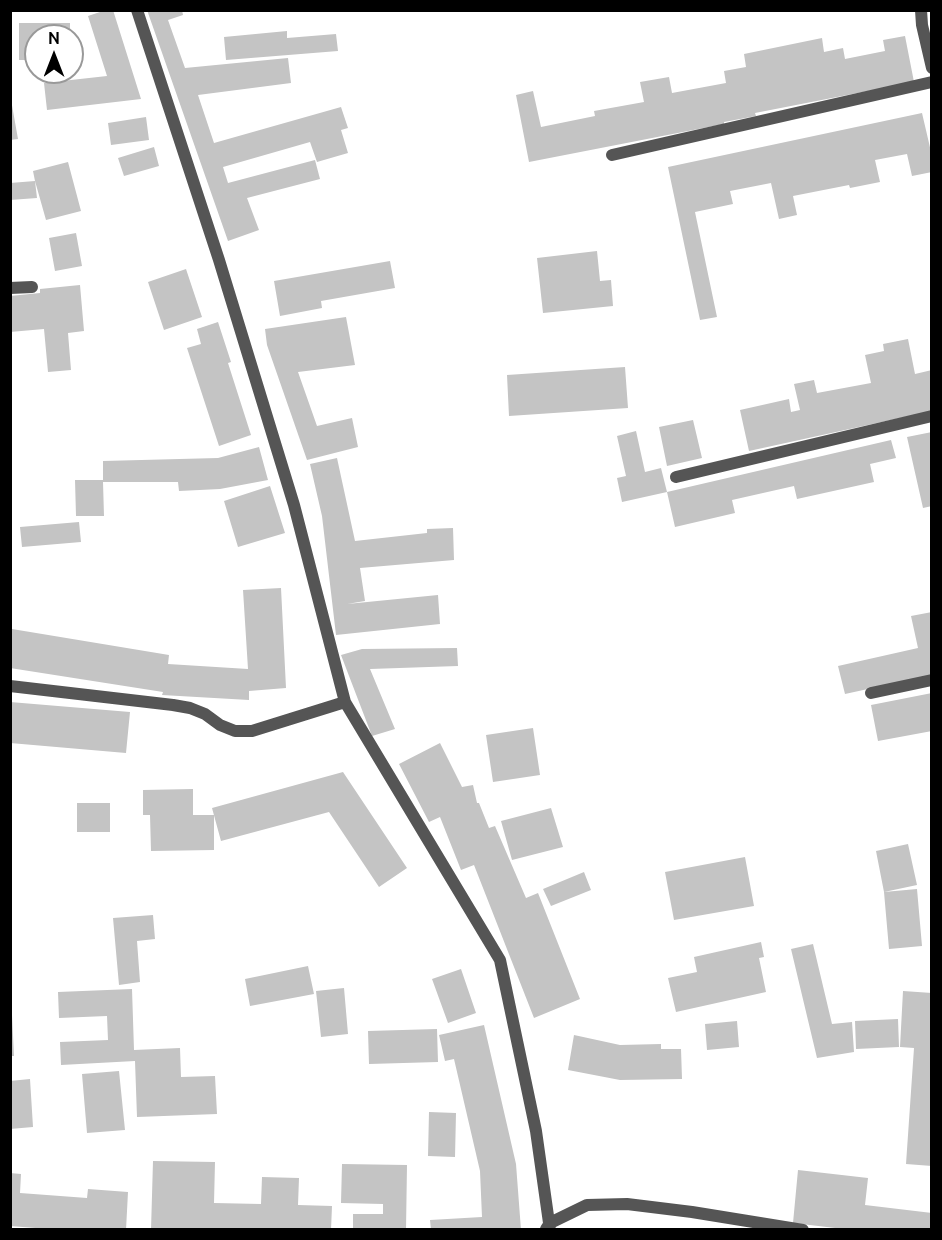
<!DOCTYPE html>
<style>
body{margin:0}
#map{position:relative;width:942px;height:1240px;overflow:hidden;background:#fff;font-family:Ubuntu,sans-serif}
canvas{display:block}
.frame{position:absolute;inset:0;border:12px solid #000;pointer-events:none}
.north{position:absolute;left:24px;top:24px;width:60px;height:60px;box-sizing:border-box;background:#fff;border:2px solid #999;border-radius:50%;rotate:0deg;font-size:16px;font-weight:700;line-height:24px;text-align:center;color:#000}
.north::after{content:'';display:block;margin:auto;width:21px;height:27px;background:#000;clip-path:polygon(50% 0,100% 100%,50% 72%,0 100%)}
</style>
<div id="map">
<canvas width="942" height="1240"></canvas>
<div class="frame"></div>
<div class="north">N</div>
</div>
<script>
const ctx = document.querySelector('canvas').getContext('2d');
ctx.lineJoin = 'round';
function paint(path, color) { ctx.fillStyle = color; ctx.fill(path, 'evenodd'); }
function stroke(path, color, width, dash) { ctx.strokeStyle = color; ctx.lineWidth = width; ctx.lineCap = dash ? 'butt' : 'round'; ctx.setLineDash(dash || []); ctx.stroke(path); }
paint(new Path2D(`
 M106,10H113L141,99L47,110L44,83L107,76L88,16Z
 M147,10H182L183,15L168,20L185,68L288,58L291,83L198,95L214,143L341,107L348,128L341,130L348,153L317,162L310,142L223,167L228,183L315,160L320,179L247,198L259,230L228,241Z
 M19,23H70V36H36V60H19Z
 M287,31V38L336,34L338,51L226,60L224,37Z
 M905,36L914,82L755,113L756,116L724,122V124L529,162L516,95L533,91L541,127L595,116L594,111L644,102L640,82L669,77L672,93L726,83L724,71L746,67L744,54L822,38L824,52L843,48L845,59L885,51L883,40Z
 M10,94L18,139L10,140Z
 M922,113L932,156V172L912,176L907,154L875,160L880,182L850,188L849,185L793,196L797,215L779,219L771,183L730,191L733,204L695,212L717,317L700,320L668,167Z
 M146,117L149,140L111,145L108,123Z
 M154,147L159,166L124,176L118,158Z
 M68,162L81,211L46,220L35,181L37,198L10,200V183L35,181L33,171Z
 M76,233L82,266L55,271L49,238Z
 M597,251L600,281L611,280L613,306L543,313L537,258Z
 M390,261L395,288L321,301L322,308L280,316L274,281Z
 M186,269L202,317L164,330L148,282Z
 M80,285L84,331L68,333L71,370L48,372L44,329L10,332V296L40,293V289Z
 M346,317L355,365L298,372L317,426L352,418L358,447L307,460L267,345L265,329Z
 M218,322L231,362L228,363L251,435L219,446L187,348L201,344L197,329Z
 M908,339L915,374L932,370V411L749,451L740,410L789,399L791,412L800,410L794,384L814,380L817,393L871,383L865,355L884,351L883,344Z
 M625,367L628,408L509,416L507,375Z
 M693,420L702,458L667,466L659,427Z
 M636,431L645,472L661,468L667,492L622,502L617,478L626,476L617,436Z
 M932,432V506L923,508L907,437Z
 M891,440L896,458L870,464L874,482L797,499L794,486L732,500L735,513L675,527L667,492Z
 M259,447L268,480L220,489L179,491L178,482H103L104,516H76L75,480H103V461L218,458Z
 M337,458L355,541L427,533V529L453,528L454,560L360,568L365,601L347,604L438,595L440,624L336,635L322,516L310,464Z
 M270,486L285,533L238,547L224,501Z
 M79,522L81,542L22,547L20,527Z
 M281,588L286,688L249,691V700L162,695L163,692L10,668L12,629L169,655L168,664L248,669L243,590Z
 M932,612V675L845,694L838,666L918,648L911,616Z
 M457,648L458,666L370,669L395,729L372,736L341,655L362,649Z
 M932,693V731L878,741L871,705Z
 M10,702L130,712L126,753L10,743Z
 M533,728L540,775L493,782L486,735Z
 M440,743L462,787L473,785L477,803H479L489,828L495,826L526,898L538,893L580,999L534,1018L474,865L461,870L440,817L429,822L399,764Z
 M343,772L407,868L379,887L329,812L221,841L212,808Z
 M193,789V815H214V850L151,851L150,815H143V790Z
 M77,803H110V832H77Z
 M551,808L563,847L512,860L501,821Z
 M908,844L917,885L884,892L876,851Z
 M745,857L754,906L674,920L665,872Z
 M584,872L591,890L551,906L543,889Z
 M917,889L922,946L889,949L884,892Z
 M153,915L155,939L137,941L140,982L119,985L113,918Z
 M761,942L764,957L759,958L766,992L676,1012L668,978L697,972L694,957Z
 M813,944L832,1024L852,1022L854,1052L817,1058L791,949Z
 M308,966L314,994L250,1006L245,979Z
 M461,969L476,1013L448,1023L432,979Z
 M344,988L348,1034L321,1037L316,991Z
 M132,989L134,1050L180,1048L181,1077L215,1076L217,1114L137,1117L135,1061L61,1065L60,1042L108,1040L107,1016L59,1018L58,992Z
 M903,991L932,993V1166L906,1164L914,1048L900,1047Z
 M10,1015H12L14,1056H10Z
 M898,1019L899,1047L856,1049L855,1021Z
 M737,1021L739,1047L707,1050L705,1024Z
 M484,1025L516,1164L521,1230H431L430,1220L482,1217L480,1171L454,1059L445,1061L439,1035Z
 M437,1029L438,1062L369,1064L368,1031Z
 M574,1035L620,1045L661,1044V1049H681L682,1079L620,1080L568,1070Z
 M119,1071L125,1130L87,1133L82,1074Z
 M30,1079L33,1127L10,1129V1081Z
 M429,1112L456,1113L455,1157L428,1156Z
 M153,1161L215,1162L214,1203L261,1204L262,1177L299,1178L298,1205L332,1206L331,1230H151Z
 M342,1164L407,1165L406,1230H353V1214H383V1204L341,1203Z
 M798,1170L868,1178L865,1205L932,1213V1230H852L793,1223Z
 M10,1173L21,1174L20,1193L87,1198L88,1189L128,1192L126,1230H61L10,1226Z`), '#c4c4c4');
stroke(new Path2D(`
 M612,155L932,82
 M676,477L932,416
 M871,693L932,680`), '#555', 12);
stroke(new Path2D(`
 M137,10L219,260L294,505L345,702L500,960L536,1131L550,1230
 M921,10L922,25L932,68
 M10,288L32,287
 M10,686L173,705L190,708L205,714L220,725L235,731H252L345,702
 M546,1229L550,1223L587,1205L627,1204L692,1212L803,1230`), '#555', 12);
</script>
